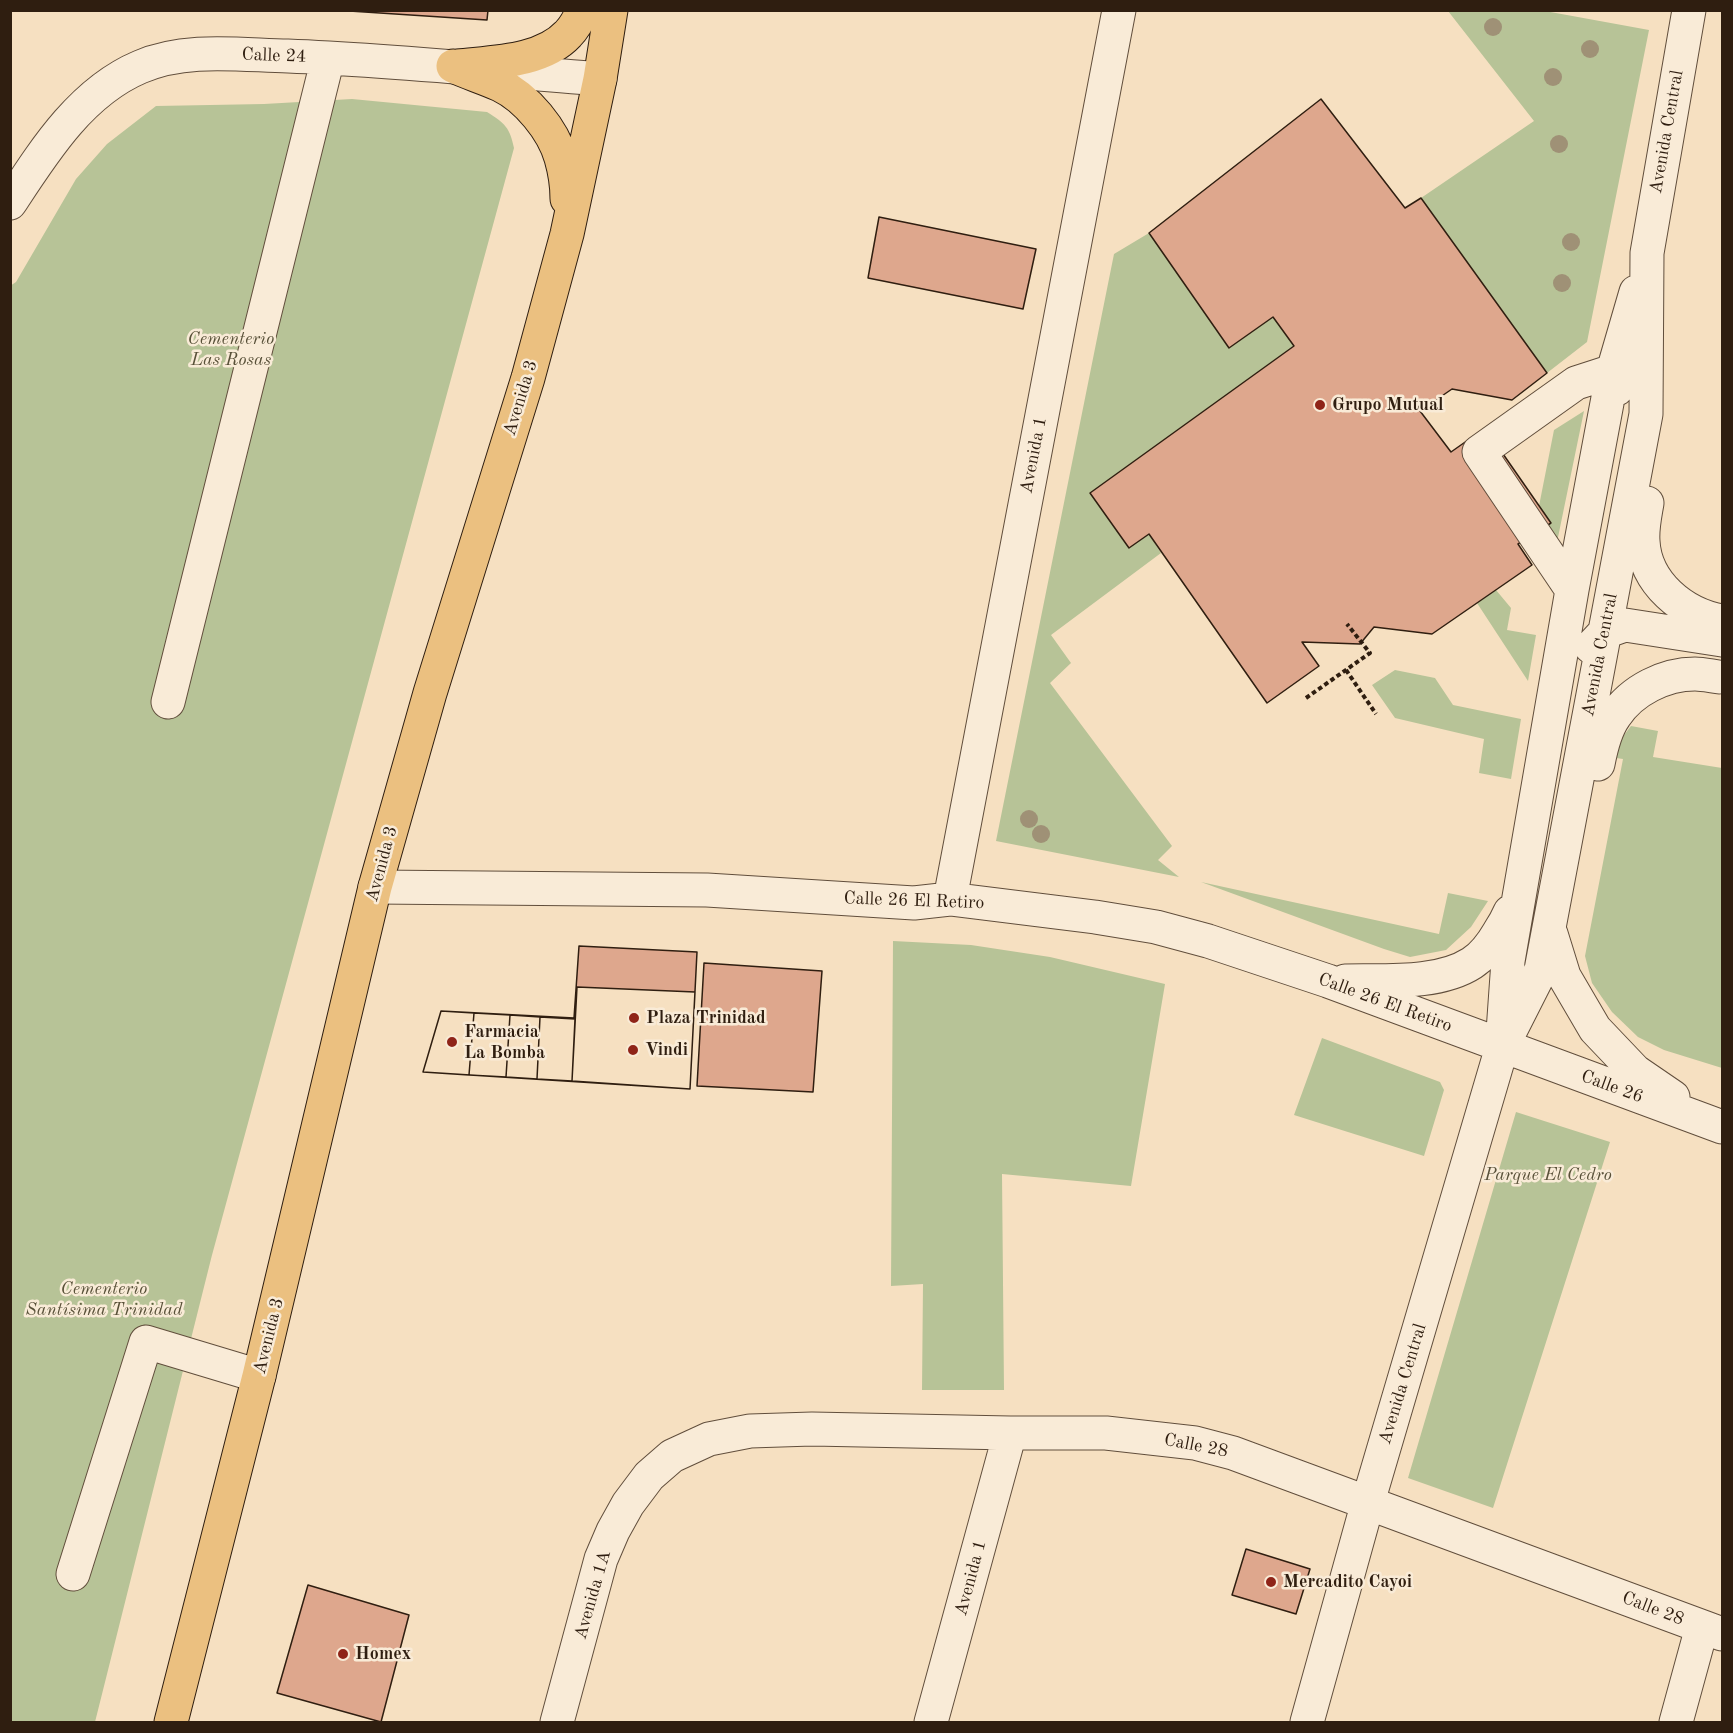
<!DOCTYPE html>
<meta charset="utf-8">
<style>
body{margin:0}
#map{position:relative;width:1733px;height:1733px;overflow:hidden;background:#f6e0c1;font-family:"Old Standard TT",serif}
canvas{display:block}
.frame{position:absolute;inset:0;border:12px solid #2f1e10;pointer-events:none}
</style>
<div id="map">
<canvas width="1733" height="1733"></canvas>
<div class="frame"></div>
</div>
<script>
const ctx = document.querySelector('canvas').getContext('2d');
ctx.lineJoin = 'round';
function paint(path, color) { ctx.fillStyle = color; ctx.fill(path, 'evenodd'); }
function stroke(path, color, width, dash) { ctx.strokeStyle = color; ctx.lineWidth = width; ctx.lineCap = dash ? 'butt' : 'round'; ctx.setLineDash(dash || []); ctx.stroke(path); }
function drawText(font, color, halo, rows, align = 'center') {
  ctx.font = font + ' "Old Standard TT",serif'; ctx.lineWidth = 5; ctx.setLineDash([]); ctx.textBaseline = 'middle'; ctx.strokeStyle = halo; ctx.fillStyle = color; for (const [text, x, y, turn = 0] of rows) {
    ctx.save(); ctx.translate(x, y); ctx.rotate((+turn || 0) * Math.PI / 180); ctx.textAlign = isNaN(turn) ? turn : align; if (halo) ctx.strokeText(text, 0, 0); ctx.fillText(text, 0, 0); ctx.restore();
  }
}
paint(new Path2D(`
 M1448,11H1545L1649,30L1587,342L1547,373L1421,198L1534,121Z
 M352,99L487,112C505,123 510,128 514,148L212,1255L95,1722H11L10,286L16,282L76,179L107,144L156,106L264,104Z
 M1149,233L1229,348L1273,317L1294,346L1090,493L1129,548L1149,534L1161,553L1051,635L1071,663L1050,683L1172,846L1158,860L1179,877L996,841L1114,254Z
 M1584,411L1556,547L1538,531L1551,523L1539,506L1554,430Z
 M1496,590L1511,608L1507,630L1536,635L1528,681L1477,603Z
 M1395,670L1435,678L1453,705L1521,719L1511,779L1479,773L1484,739L1395,718L1372,685Z
 M1631,726L1658,731L1653,757L1722,768V1068L1664,1050L1638,1037L1612,1012L1592,983L1585,956L1623,759L1616,758L1621,739Z
 M1201,882L1439,934L1448,893L1488,901L1471,927L1446,950L1410,957L1384,949Z
 M893,941L971,945L1050,957L1165,984L1131,1186L1002,1174L1004,1390H922L923,1284L891,1286Z
 M1322,1038L1440,1082L1444,1090L1424,1156L1294,1115Z
 M1516,1112L1610,1142L1493,1508L1408,1478Z`), '#b7c397');
const building = new Path2D(`
 M334,10H488L487,20Z
 M1321,99L1405,208L1421,198L1547,373L1512,400L1452,389L1420,411L1451,452L1485,428L1551,523L1518,544L1532,565L1432,634L1374,627L1360,644L1302,642L1319,666L1267,703L1149,534L1129,548L1090,493L1294,346L1273,317L1229,348L1149,233Z
 M879,217L1036,249L1023,309L868,278Z
 M579,946L697,952L690,1089L423,1072L441,1011L574,1018Z
 M704,963L822,971L813,1092L697,1086Z
 M577,987L695,992L690,1089L572,1081Z
 M441,1011L474,1013L469,1075L423,1072Z
 M474,1013L510,1015L506,1077L469,1075Z
 M510,1015L540,1017L537,1079L506,1077Z
 M540,1017L575,1019L572,1081L537,1079Z
 M1246,1549L1310,1569L1296,1614L1232,1595Z
 M308,1585L409,1615L381,1722L277,1693Z`);
paint(building, '#dea78d');
stroke(building, '#2f1e10', 1.5);
const minor = new Path2D(`
 M10,203C44,151 81,92 140,67C185,47 240,55 288,56C392,60 496,71 600,79
 M1647,503C1645,515 1642,528 1643,541C1645,583 1683,614 1722,621
 M1572,590L1479,452L1576,383L1613,371L1617,389
 M1591,647L1605,632L1625,625L1722,640
 M168,702L328,58
 M1598,764C1601,748 1605,730 1615,716C1632,690 1665,674 1695,674C1703,674 1711,676 1719,677
 M375,887L707,890L914,903L950,899L1095,917L1156,927L1208,941L1328,981L1722,1127
 M950,899L1119,10
 M1551,934L1564,976L1595,1029L1635,1071L1673,1097
 M1345,981C1384,980 1438,985 1472,963C1483,956 1492,944 1499,932C1503,926 1507,919 1510,912
 M1503,1032L1508,961L1572,590L1613,371L1636,292
 M73,1574L146,1342L259,1376
 M557,1722L601,1559L613,1531L628,1504L649,1476L672,1456L709,1439L750,1431L812,1429L1010,1433H1106L1195,1443L1233,1453L1722,1634
 M931,1722L1010,1433
 M1307,1722L1368,1502L1502,1047L1541,970L1646,414L1647,253L1689,10
 M1676,1722L1702,1627`);
const major = new Path2D(`
 M453,66C468,73 485,78 500,85C527,98 553,130 561,158C565,172 567,185 567,199
 M458,66C493,62 542,62 568,34C575,27 579,19 583,10
 M171,1722L259,1376L375,887L430,693L528,378L567,234L600,79L611,10`);
stroke(minor, '#614e3c', 35);
stroke(major, '#2f1e10', 35);
stroke(new Path2D(`
 M1346,670L1376,714
 M1306,698L1370,653L1347,624`), '#2f1e10', 4, [4.5, 3]);
stroke(minor, '#f9ebd7', 33);
stroke(major, '#ebc080', 33);
ctx.fillStyle = '#9f9176';
for (const [x, y] of [
 [1493,27],
 [1590,49],
 [1553,77],
 [1559,144],
 [1571,242],
 [1562,283],
 [1029,819],
 [1041,834]
]) { ctx.beginPath(); ctx.arc(x, y, 9, 0, 2 * Math.PI); ctx.fill(); }
for (const [x, y, r, color] of [
 [1320,405,6,"#8f2418"],
 [634,1018,6,"#8f2418"],
 [452,1042,6,"#8f2418"],
 [633,1050,6,"#8f2418"],
 [1271,1582,6,"#8f2418"],
 [343,1654,6,"#8f2418"]
]) { const dot = new Path2D(); dot.arc(x, y, r, 0, 2 * Math.PI); ctx.fillStyle = color; ctx.fill(dot); stroke(dot, '#f9ebd7', 2); }
drawText('18px', '#2f1e10', '#f9ebd7', [
 ["Calle 24",274,56,2],
 ["Avenida Central",1667,132,-80],
 ["Avenida 3",521,398,-73],
 ["Avenida 1",1034,455,-79],
 ["Avenida Central",1600,655,-79],
 ["Avenida 3",382,864,-75],
 ["Calle 26 El Retiro",914,901,2],
 ["Calle 26 El Retiro",1385,1003,20],
 ["Calle 26",1612,1087,20],
 ["Avenida 3",269,1336,-76],
 ["Avenida Central",1403,1384,-73],
 ["Calle 28",1196,1446,11],
 ["Avenida 1",971,1578,-75],
 ["Avenida 1A",593,1595,-74],
 ["Calle 28",1653,1609,21]
]);
drawText('italic 18px', '#585038', '#f9ebd7', [
 ["Cementerio",231,339],
 ["Las Rosas",231,360],
 ["Parque El Cedro",1548,1175],
 ["Cementerio",104,1289],
 ["Santísima Trinidad",104,1310]
]);
drawText('bold 18px', '#2f1e10', '#f9ebd7', [
 ["Grupo Mutual",1332,405],
 ["Plaza Trinidad",646,1018],
 ["Farmacia",464,1032],
 ["La Bomba",464,1053],
 ["Vindi",645,1050],
 ["Mercadito Cayoi",1283,1582],
 ["Homex",355,1654]
], 'left');
</script>
